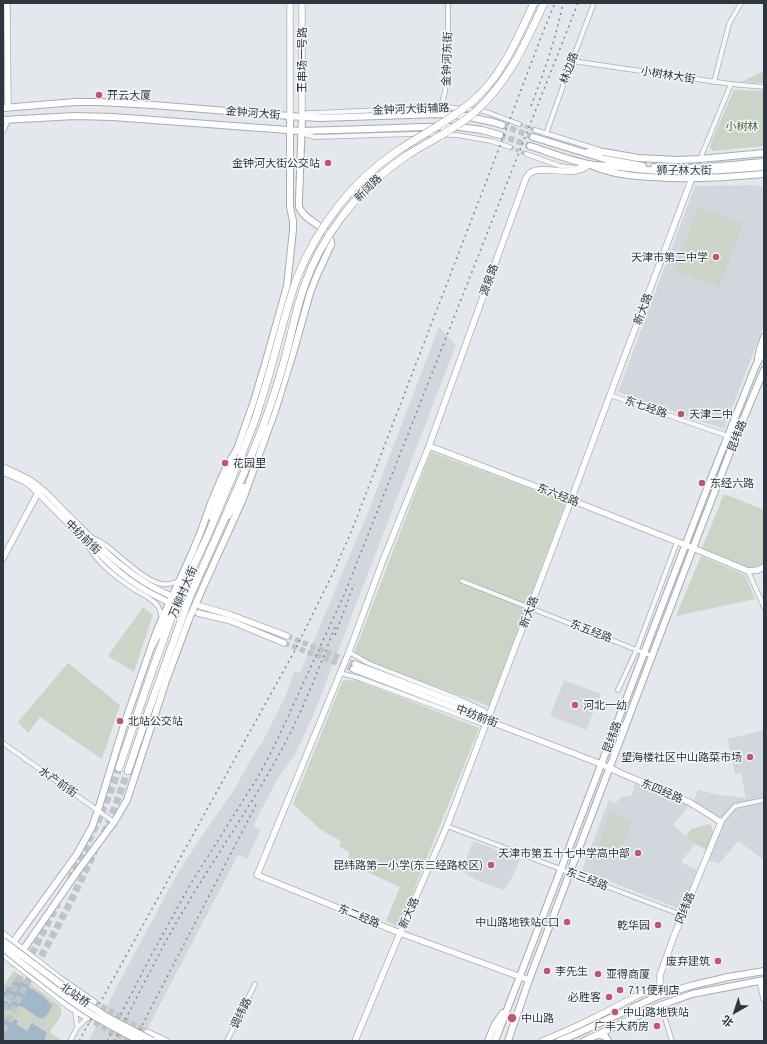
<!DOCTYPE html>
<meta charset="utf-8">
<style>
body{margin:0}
#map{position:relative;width:767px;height:1044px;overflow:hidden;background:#e4e7eb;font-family:Ubuntu,"Noto Sans SC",sans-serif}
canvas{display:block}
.frame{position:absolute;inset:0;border:4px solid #2d3742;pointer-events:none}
.north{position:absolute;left:715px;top:992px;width:40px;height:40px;-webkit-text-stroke:3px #f4f6f8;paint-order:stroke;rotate:219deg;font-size:11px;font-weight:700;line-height:16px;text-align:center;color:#2d3742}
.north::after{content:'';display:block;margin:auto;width:14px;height:18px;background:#2d3742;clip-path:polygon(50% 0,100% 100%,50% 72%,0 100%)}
</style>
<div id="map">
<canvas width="767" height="1044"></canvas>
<div class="frame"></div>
<div class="north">北</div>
</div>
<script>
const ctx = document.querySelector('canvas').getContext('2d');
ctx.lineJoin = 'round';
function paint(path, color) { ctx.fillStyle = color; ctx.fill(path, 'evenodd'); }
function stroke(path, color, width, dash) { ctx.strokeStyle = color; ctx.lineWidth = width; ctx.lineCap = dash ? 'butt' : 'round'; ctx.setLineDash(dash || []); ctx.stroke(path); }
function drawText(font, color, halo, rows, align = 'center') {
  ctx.font = font + ' Ubuntu,"Noto Sans SC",sans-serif'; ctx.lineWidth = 3; ctx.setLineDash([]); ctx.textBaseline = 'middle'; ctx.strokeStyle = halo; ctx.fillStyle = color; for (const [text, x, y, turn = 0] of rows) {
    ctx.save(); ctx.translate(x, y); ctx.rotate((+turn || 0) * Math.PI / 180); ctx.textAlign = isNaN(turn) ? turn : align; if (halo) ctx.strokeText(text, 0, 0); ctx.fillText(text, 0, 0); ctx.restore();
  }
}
paint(new Path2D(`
 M757,185L764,188V325L724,429L618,392L695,186Z
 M439,327L456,345L313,716L296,752L290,762L278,778L253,826L261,830L247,859L238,855L141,1041H88L176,876L201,837L232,793L250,761L263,741L286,695L294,672L300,673L367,515Z
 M564,680L601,694L586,730L550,716Z
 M764,730V858L763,859L738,841L719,864L704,858L720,820L694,801L698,790L719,795L746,798L741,773L735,774L728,739Z
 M635,783L690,804L673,825L695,844L681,862L697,870L681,910L582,870L609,800L615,803L622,797L631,796Z
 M473,841L520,859L514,874L504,890L476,880L462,871Z`), '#d2d7dd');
paint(new Path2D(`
 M764,71V83L741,82Z
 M734,90L764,91V146L712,151L710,147L712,140Z
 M698,207L743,224L719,288L674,271Z
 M431,452L566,502L489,706L353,656Z
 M724,494L764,510V564L749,568L702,548Z
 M701,556L745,575L755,599L676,616Z
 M143,607L153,615L134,672L108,656Z
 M68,663L120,705L102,759L40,717L28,733L18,722Z
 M343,680L359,681L479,728L399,927L386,921L400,887L361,869L349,861V852L339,846L341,841L321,830L293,804Z
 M610,812L632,821L620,854L598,846Z
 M709,824L711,825L713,832L707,850L695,844L686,836L691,829Z
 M14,971L59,1005C66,1014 55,1024 50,1032L62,1041H3V986Z`), '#cbd4c6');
paint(new Path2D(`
 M19,977L22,979L21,980L25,984L28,983L29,985V988L30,989H33L45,998L52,1005C50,1011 47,1016 42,1019C33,1016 28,1008 19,1006L17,1008H10L8,1010L3,1006V1001H7L10,1005L13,1000L12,999H10L7,996L6,997L4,996V992L7,989V987H11L12,983L17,980L16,978Z
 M15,1019L18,1021L16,1024L27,1031L32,1023L46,1032V1035L44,1041H3V1021L8,1020L12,1023Z`), '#a2b8c8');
stroke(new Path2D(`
 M519,124L535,130
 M510,147L526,154`), '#bfc4c9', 4, [4, 2]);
stroke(new Path2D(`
 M287,636L355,664
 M284,643L353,669
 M94,1002L147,1032
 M87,1018L128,1041`), '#bfc4c9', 5.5, [5.5, 3]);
stroke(new Path2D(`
 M502,125L533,137
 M500,135L530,146`), '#bfc4c9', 6, [6, 3]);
stroke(new Path2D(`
 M104,833L108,825L128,771
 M70,879C88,843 106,807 119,768
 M3,1010L58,903
 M3,1031L16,1003L68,907L95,851`), '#bfc4c9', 7, [7, 3.5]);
const street = new Path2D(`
 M572,61L731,84L764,87
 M714,82L729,24L741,3
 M440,110L445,92L448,64V3
 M303,117L307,113H315L446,107L484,111L519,124
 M535,130L600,150
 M301,131L307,135L315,137L413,134L457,135L491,141L510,147
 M3,132L8,120
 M546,134L572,61L594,3
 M526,154L560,166L576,168L585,166
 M700,159L731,84
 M610,395L728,436
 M93,538C98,540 103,543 107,546C120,556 148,584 164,584C169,585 174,583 179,581
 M87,543C96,563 117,578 135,590C142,594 151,598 156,604C160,608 161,613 162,618
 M748,571L764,607
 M462,581L652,656
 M349,652L368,663L457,698L483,710L486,713
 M340,673L359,678L486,725
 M618,690L637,649L677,542
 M3,743L114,822
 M721,822L727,815L735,806L764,800
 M447,826L682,915
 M661,1005L672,1041
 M75,1010L77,1027
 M70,1041L77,1028L87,1018
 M227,1041L255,984`);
const secondary = new Path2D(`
 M7,3L8,108
 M290,3V117
 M302,3V117
 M429,446L571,500L693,548L748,571L758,570L764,567
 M3,467C13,472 24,476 33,482C45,490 54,501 64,511C97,543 126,577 169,595
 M3,472L24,481L31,486L86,541C97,550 107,562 118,571C132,583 149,593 166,601
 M3,558L39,491
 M200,606L231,615L287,636
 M198,613L231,621L284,643
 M355,664L489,715
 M353,669L601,764L625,775L689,802L721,822L674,936L660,975V995L646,991C612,1009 578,1027 542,1041
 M3,934L59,978L94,1002
 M3,954L71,1008L87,1018
 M529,980L400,933L257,875L349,652L382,563L429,446L526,178C528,176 528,174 530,173C539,166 564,173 575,171C581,170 586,168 590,164
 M760,981L764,999
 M147,1032L166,1041
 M355,1041L400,933L447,826L571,500L610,395L692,178`);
const primary = new Path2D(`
 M3,108L75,102H99L153,105L302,117L320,118L439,114L464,116L493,122L502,125
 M3,120L75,116L113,117L301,131L368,129L422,127H460L482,130L500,135
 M533,137L605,159L643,166
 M530,146C549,152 568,160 588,164C596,166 604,165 612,166C629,168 646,171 664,171C697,172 730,170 764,167
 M588,152H604L638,158L678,160L700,159L764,153
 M593,166C617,176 643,177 669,178C701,179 732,177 764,174
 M654,167C690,170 727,165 764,162
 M758,358L760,349L764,337
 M236,452L254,401L265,364L287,286L293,230V221L290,207V117
 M228,516L244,487
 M212,518L233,461
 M4,955L77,854L92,827L98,810L124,725L157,630L192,553L201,531L211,503L221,479L227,466L237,449
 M14,963L77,872L114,822L127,800L166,681L189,619L205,583L243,499L275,411L294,350L310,293L317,275L331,245C332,226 305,223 299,207C299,205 299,202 299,200L302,117
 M598,1035L605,1036L608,1041
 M488,1041L495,1024L503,1013
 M495,1041L708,486L756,365L764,351
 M508,1041L529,980L693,548L735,439L764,370
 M559,1041L576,1034L660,995L694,985L728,977L764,971
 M584,1041L661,1005L692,994L764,980`);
const highway = new Path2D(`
 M152,645L169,615
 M119,768L150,677L178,599L207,537L241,456L255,420
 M128,771L147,715L190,596L223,522L249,461L264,424`);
stroke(street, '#a9afb5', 5.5);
stroke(secondary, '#a9afb5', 7);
stroke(primary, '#a4adb6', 8);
stroke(highway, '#8d96a0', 8);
stroke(street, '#f7f8f9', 4);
stroke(secondary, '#fff', 5.5);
stroke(primary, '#fff', 6);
stroke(highway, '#fff', 7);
stroke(new Path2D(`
 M531,106C544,72 556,39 563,3
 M335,635L354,584
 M79,1041L294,652L335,569L352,530L493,164L543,32L555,3
 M107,1041L152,954L190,885L259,775L273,749L344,595L410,429L578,3
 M114,1041C136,1000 156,958 179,918C210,864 246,814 276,760C300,718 317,673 335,627
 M134,1041L258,801`), '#7f8893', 1.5, [2, 4]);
const primaryBridge = new Path2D(`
 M3,941L87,1004L109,1018L153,1041
 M3,948C30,970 57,992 86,1011C103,1022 122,1032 140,1041`);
const highwayBridge = new Path2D(`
 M255,420C262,398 269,376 275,353C282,328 288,303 297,278C307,252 322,227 339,205C355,185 375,166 396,152C422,134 450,121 474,100C503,74 518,37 534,3
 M264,424C272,401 280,378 286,354C292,332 296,309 304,287C312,263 325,239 341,218C359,194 381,173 406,156C429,141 454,130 475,112C509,81 525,44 544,3`);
stroke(primaryBridge, '#a4adb6', 8, []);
stroke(highwayBridge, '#8d96a0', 8, []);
stroke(primaryBridge, '#fff', 6);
stroke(highwayBridge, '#fff', 7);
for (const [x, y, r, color] of [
 [99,95,4,"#c5546f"],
 [328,163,4,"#c5546f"],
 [716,257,4,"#c5546f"],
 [681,414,4,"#c5546f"],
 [225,463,4,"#c5546f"],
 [702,483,4,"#c5546f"],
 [575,705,4,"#c5546f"],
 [120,721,4,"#c5546f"],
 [750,757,4,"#c5546f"],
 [638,853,4,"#c5546f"],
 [491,865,4,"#c5546f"],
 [567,922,4,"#c5546f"],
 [658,925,4,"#c5546f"],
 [718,961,4,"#c5546f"],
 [547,971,4,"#c5546f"],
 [598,974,4,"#c5546f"],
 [620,990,4,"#c5546f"],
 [609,997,4,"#c5546f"],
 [615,1012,4,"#c5546f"],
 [512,1018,5,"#c5546f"],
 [657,1026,4,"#c5546f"]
]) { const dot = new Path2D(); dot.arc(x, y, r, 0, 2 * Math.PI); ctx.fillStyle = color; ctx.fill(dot); stroke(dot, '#f4f6f8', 1.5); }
drawText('11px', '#2d3742', '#f4f6f8', [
 ["金钟河东街",447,59,-88],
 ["王串场一号路",302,60,-90],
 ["林边路",569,68,-70],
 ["小树林大街",668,75,9],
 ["金钟河大街辅路",411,109,-2],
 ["金钟河大街",253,113,5],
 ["狮子林大街",684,170],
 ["新阔路",368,188,-45],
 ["源泉路",489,280,-70],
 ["新大路",643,309,-69],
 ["东七经路",646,407,19],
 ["昆纬路",737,436,-68],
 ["东六经路",558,495,21],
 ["中纺前街",83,537,44],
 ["万柳村大街",183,592,-67],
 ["新大路",529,612,-69],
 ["东五经路",591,631,21],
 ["中纺前街",477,716,21],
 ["昆纬路",612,737,-69],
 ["水产前街",58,782,35],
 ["东四经路",662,791,23],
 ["东三经路",587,879,21],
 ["冈纬路",685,908,-67],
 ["新大路",409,913,-66],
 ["东二经路",359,916,22],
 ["北站桥",75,995,35],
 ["调纬路",241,1013,-64]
]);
drawText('11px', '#2d3742', '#f4f6f8', [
 ["开云大厦",107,95],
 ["金钟河大街公交站",320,163,"right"],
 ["天津市第二中学",708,257,"right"],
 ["天津二中",689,414],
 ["花园里",233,463],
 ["东经六路",710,483],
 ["河北一幼",583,705],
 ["北站公交站",128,721],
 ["望海楼社区中山路菜市场",742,757,"right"],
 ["天津市第五十七中学高中部",630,853,"right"],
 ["昆纬路第一小学(东三经路校区)",483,865,"right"],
 ["中山路地铁站C口",559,922,"right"],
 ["乾华园",650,925,"right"],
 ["废弃建筑",710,961,"right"],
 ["李先生",555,971],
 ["亚得商厦",606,974],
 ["711便利店",628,990],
 ["必胜客",601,997,"right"],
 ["中山路地铁站",623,1012],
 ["中山路",521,1018],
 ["广丰大药房",649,1026,"right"]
], 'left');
drawText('11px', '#455d3b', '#f4f6f8', [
 ["小树林",742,126]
]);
</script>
